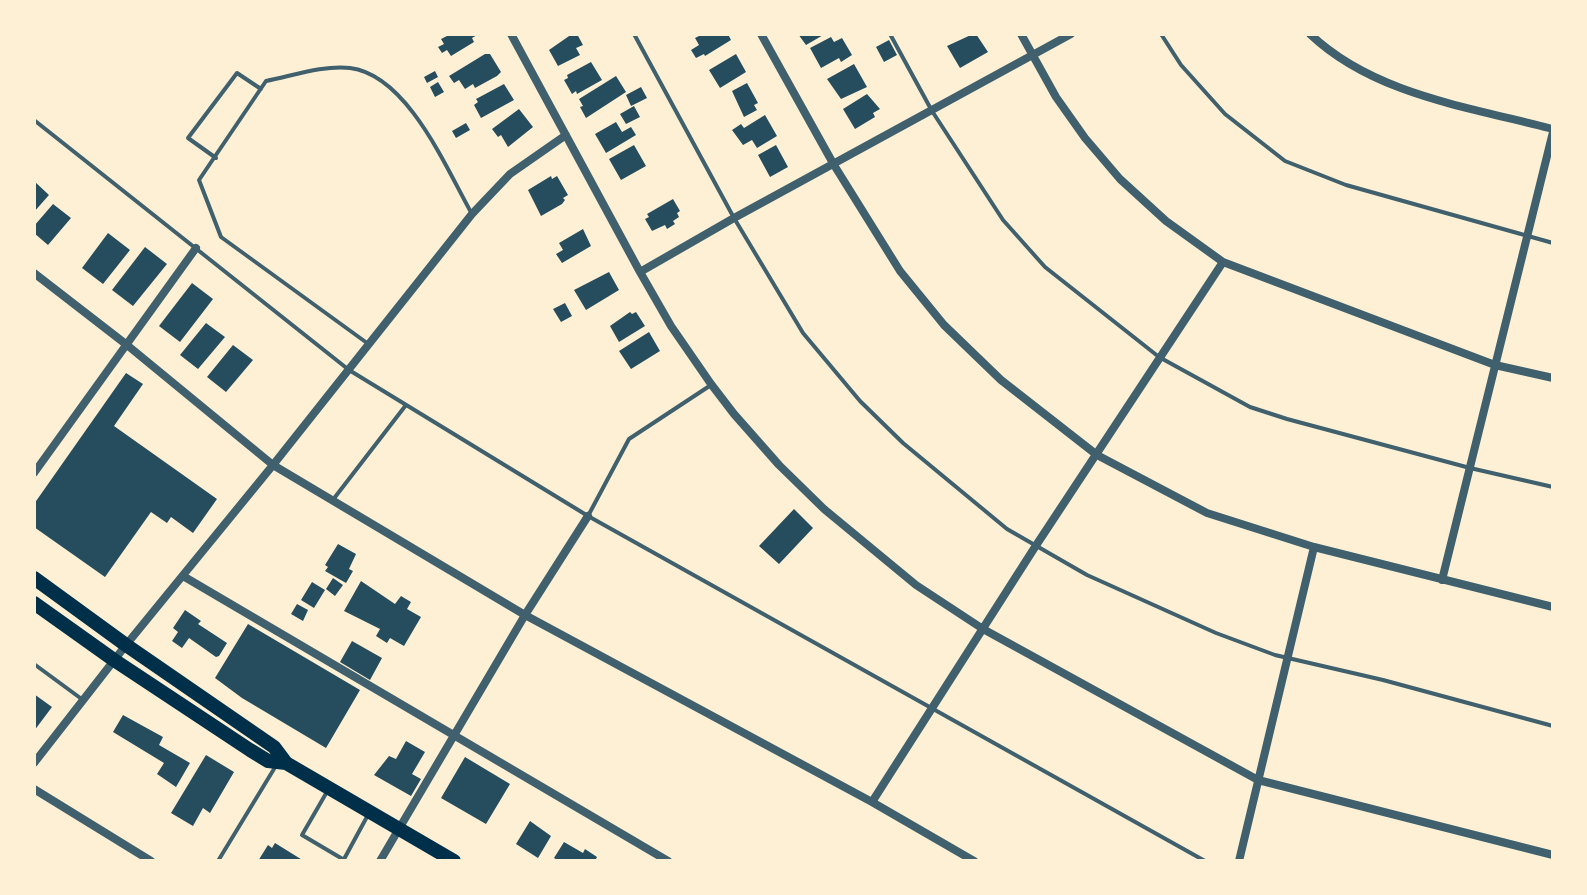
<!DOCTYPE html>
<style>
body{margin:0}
#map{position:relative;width:1587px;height:895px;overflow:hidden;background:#fdf0d5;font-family:"Varela Round",sans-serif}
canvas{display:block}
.frame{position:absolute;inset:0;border:36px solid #fdf0d5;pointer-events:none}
</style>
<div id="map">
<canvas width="1587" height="895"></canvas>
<div class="frame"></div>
</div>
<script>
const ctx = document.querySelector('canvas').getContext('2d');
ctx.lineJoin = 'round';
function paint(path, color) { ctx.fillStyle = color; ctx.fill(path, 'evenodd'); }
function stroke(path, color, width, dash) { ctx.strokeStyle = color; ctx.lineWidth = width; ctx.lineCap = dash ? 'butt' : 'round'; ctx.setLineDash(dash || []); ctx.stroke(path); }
paint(new Path2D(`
 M451,34H479L472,38L474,42L451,56L447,50L442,53L438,47L444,44L441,39Z
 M572,34H577L583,45L576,48L580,55L558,66L549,50Z
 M703,34H728L731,40L705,56L704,54L696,58L691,50L699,45L695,38Z
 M798,34H825L806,45Z
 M973,34H976L988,52L960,68L947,46Z
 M831,37L834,42L842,38L852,55L841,62L839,58L821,68L810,48Z
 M889,40L897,55L884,62L876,47Z
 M485,54H490L501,72L497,76L475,88L473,84L465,89L459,80L454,83L449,76Z
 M736,54L746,72L720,88L709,70Z
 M591,62L602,80L577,94L576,91L572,94L564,80L568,78L567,75Z
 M854,64L867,87L841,99L827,79Z
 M435,71L438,77L427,83L424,77Z
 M616,76L626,92L586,118L580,107L583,106L579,99Z
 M438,82L444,92L435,97L430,87Z
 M747,83L758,103L754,105L757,110L744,117L732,91Z
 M504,84L514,100L481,118L474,105L478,102L476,99Z
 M641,87L647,98L631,106L626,95Z
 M867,94L880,109L873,113L875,117L855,129L843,109Z
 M634,106L640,117L626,124L620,114Z
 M519,109L533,127L508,147L501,135L498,137L492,129Z
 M765,115L777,136L757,148L752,140L743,145L732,130L741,124L744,128Z
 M616,122L622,132L631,127L636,135L606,153L595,134Z
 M466,123L470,130L456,138L452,131Z
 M634,145L646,166L621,180L609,159Z
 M776,145L788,167L770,177L758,155Z
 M551,176L552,179L557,176L568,195L563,198L565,200L562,204L541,216L528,190Z
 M34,181L49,195L34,212Z
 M673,199L680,211L677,213L679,217L673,221L675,224L667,229L665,225L652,231L645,219L649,217L647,214Z
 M53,204L71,218L48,245L34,233V226Z
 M583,229L591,246L562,263L556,254L563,250L559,243Z
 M108,233L130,250L103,284L82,268Z
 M145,247L167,264L133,306L112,290Z
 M609,272L619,290L586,310L574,290Z
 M192,283L213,299L180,342L159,326Z
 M565,303L572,316L561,322L553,309Z
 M630,312L632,314L636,312L645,326L619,342L610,326Z
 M206,323L225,337L198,369L180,355Z
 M649,332L660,351L631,369L619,351Z
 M233,345L253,360L226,392L207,377Z
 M126,373L143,384L114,426L217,499L193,533L171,517L167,523L151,512L105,577L34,527V504Z
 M794,509L813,528L779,564L759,546Z
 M338,544L356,554L349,569L353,571L346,583L325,571L328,567L325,565Z
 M333,578L343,585L335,596L326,589Z
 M361,581L395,604L401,596L411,602L407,609L421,617L404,646L390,638L387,643L376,636L380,629L344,611Z
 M312,582L325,590L314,608L301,600Z
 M297,604L308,610L303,621L291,614Z
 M185,610L201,621L198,624L227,643L219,656L216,657L189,638L182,648L172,641L178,632L173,628Z
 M248,624L360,690L326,748L242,698L215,678Z
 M352,641L382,658L370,680L340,662Z
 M34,694L52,707L34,731Z
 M123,715L163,737L159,745L190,763L176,787L157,774L164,763L113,732Z
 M406,741L425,752L412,774L421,779L411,796L374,775L389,756L396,759Z
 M206,755L234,772L210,813L203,808L193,826L171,813Z
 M465,757L510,784L486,824L441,798Z
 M530,821L551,836L538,858L516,844Z
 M564,842L583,853L585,849L597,857L595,861H559L554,858Z
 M275,843L304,861H258L268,845L272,848Z`), '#264d5e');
stroke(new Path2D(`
 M634,34L734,218L803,333L860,401L903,443L1007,529L1087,575L1216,633L1275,655L1383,680L1553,726
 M890,34L932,111L1003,220L1045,267L1159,357L1250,407L1287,419L1470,468L1553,487
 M1161,34L1181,65L1225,114L1285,161L1346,185L1553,243
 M34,120L349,370L588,516L1205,861
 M216,158L188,138L237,73L261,89
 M367,343L221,237L199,180L266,81C292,76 323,65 350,68C408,75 447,170 472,214
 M332,501L406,405
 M588,516L629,439L711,385
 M34,664L83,700
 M328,790L302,835L346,861
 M218,861L277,764
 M343,861L369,813`), '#3f606c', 4);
stroke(new Path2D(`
 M511,34L640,272L671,326L711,384L734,414L779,465L824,509L916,585L983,629L1258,780L1553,855
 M761,34L834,165L900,271L944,325L1001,380L1097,455L1207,513L1314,547L1553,607
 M1021,34L1056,97L1085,138L1120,179L1166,221L1223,262L1495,365L1553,378
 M1310,34C1374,95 1470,107 1553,129
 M640,272L734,218L1071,34
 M34,273L127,345L273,465L525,615L872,802L974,861
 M34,473L196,248
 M183,576L668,861
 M1442,580L1553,132
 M34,763L126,645L273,465L472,214L510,174L566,135
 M34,789L151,861
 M872,802L1035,547L1223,262
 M380,861L525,615L588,516
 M1239,861L1314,547`), '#3f606c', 8);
stroke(new Path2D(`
 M34,578L126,645L274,747L286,763L454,861
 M34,603L114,660L250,750L268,761L286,763`), '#003049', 14);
</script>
